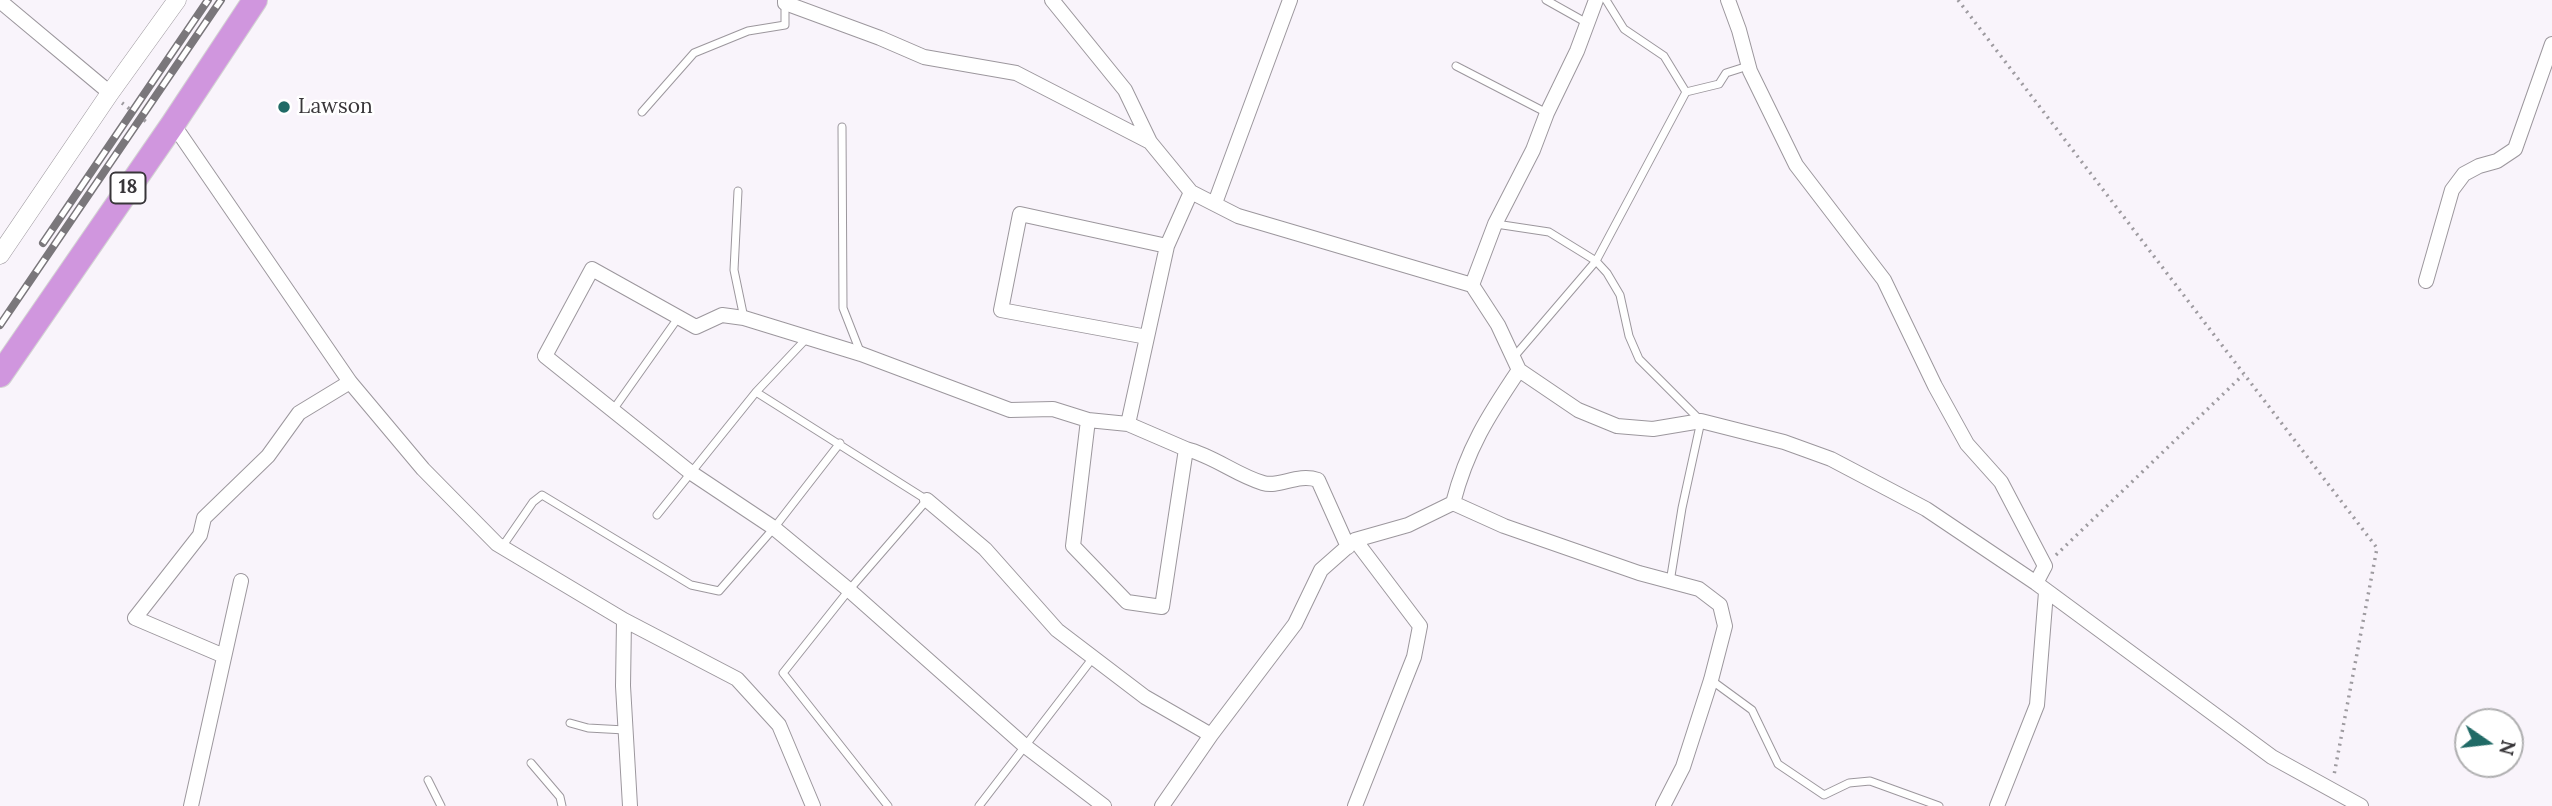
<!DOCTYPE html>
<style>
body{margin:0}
#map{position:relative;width:2552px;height:806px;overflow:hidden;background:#f9f4fb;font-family:Lora,serif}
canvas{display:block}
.north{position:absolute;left:2454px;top:708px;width:70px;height:70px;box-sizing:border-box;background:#fff;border:2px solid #afafb0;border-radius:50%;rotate:104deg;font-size:19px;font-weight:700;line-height:28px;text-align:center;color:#383639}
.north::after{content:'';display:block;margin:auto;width:24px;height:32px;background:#206a66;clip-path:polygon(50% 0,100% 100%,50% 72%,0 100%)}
</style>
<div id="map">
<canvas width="2552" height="806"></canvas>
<div class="north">N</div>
</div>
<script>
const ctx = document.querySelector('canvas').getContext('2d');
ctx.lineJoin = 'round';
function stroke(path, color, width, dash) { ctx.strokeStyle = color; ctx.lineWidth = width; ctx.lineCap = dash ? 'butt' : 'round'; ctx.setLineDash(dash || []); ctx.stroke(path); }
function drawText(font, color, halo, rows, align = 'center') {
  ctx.font = font + ' Lora,serif'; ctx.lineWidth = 5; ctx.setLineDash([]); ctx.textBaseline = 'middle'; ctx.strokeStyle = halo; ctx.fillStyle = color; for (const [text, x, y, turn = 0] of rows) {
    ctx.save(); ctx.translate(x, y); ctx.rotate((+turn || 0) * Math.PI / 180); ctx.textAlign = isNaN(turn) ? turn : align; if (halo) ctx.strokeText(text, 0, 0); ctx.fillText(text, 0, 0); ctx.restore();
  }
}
const service = new Path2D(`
 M1546,0L1587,23
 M1456,66L1547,113
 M1686,92L1719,84L1726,73L1748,66
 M642,112L694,53L748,31L785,25V3
 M842,127L843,308L861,354
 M738,191L734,270L744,318
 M1496,224L1549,232L1596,261L1607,273L1620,295L1629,336L1639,359L1701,421L1682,508L1670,582
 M1513,358L1596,261L1686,92L1664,56L1624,29L1606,0
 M756,392L927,500L849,590L783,673L888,806
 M613,410L678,318
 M657,515L756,392L806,339
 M502,547L533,502L542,495L691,585L719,591L774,528L840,443
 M1711,680L1752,710L1778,764L1824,795L1849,783L1870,781L1939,806
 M570,723L588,728L625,730
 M531,763L560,797L562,806
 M428,780L441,806
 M979,806L1092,659`);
const minor = new Path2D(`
 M785,0V3L880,38L924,57L1016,73L1150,142
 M1052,0L1125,90L1150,142L1191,192L1238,216L1472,285L1498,325L1519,370L1578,410L1617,426L1653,429L1701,421L1784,442L1831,459L1926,509L2036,583L2272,757L2361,806
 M1728,0L1739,30L1750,71L1796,165L1884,280L1935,386L1967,444L2001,482L2045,566L2036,583
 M0,1L110,93
 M173,124L350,382L423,469L497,544L624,620L737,679L779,725L813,806
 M1215,203L1290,0
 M2426,281L2452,190L2464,174L2479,166L2497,161L2515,149L2552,44
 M1472,285L1495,224L1533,150L1547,113L1577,51L1596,0
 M1147,337L1001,310L1020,214L1167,246
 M1088,420L1073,546L1127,602L1162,607L1186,449L1128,424L1088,420L1053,409L1010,410L861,354L744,318L722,315L696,327L592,269L545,356L690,472L774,528L849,590L1025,746L1104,806
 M1128,424L1167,246L1191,192
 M1186,449C1214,456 1236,475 1263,483C1279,488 1297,473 1318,480L1348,547
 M927,500L985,549L1057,630L1145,697L1211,735
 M1453,503C1467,449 1488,416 1519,370
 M624,620L623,686L630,806
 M224,656L135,618L200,535L204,518L268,456L299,413L350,382
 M191,806L241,581
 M1162,806L1211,735L1295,624L1321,570L1355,540L1408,525L1453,503L1504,526L1639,573L1699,589L1720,605L1725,626L1711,680L1683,767L1663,806
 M1355,806L1414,657L1420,626L1355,540
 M1997,806L2037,705L2046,592`);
const tertiary = new Path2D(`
 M0,255L110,93L177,0`);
const trunk = new Path2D(`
 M0,375L173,124L255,0`);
stroke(service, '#9c979d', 9);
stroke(minor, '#9c979d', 16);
stroke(tertiary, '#9c979d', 19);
stroke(trunk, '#d3d3d3', 26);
stroke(new Path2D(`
 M1958,0L2377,548L2334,775
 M122,103L149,124
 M2056,555L2243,375`), '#9e9ba0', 3.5, [2, 5]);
stroke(service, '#fff', 7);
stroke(minor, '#fff', 14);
stroke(tertiary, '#fff', 18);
stroke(trunk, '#d096de', 24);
const rail = new Path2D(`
 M43,243L208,0
 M0,325L221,0`);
stroke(rail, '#7a777b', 8);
stroke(rail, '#fff', 5, [16]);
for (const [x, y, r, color] of [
 [284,107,7,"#206a66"]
]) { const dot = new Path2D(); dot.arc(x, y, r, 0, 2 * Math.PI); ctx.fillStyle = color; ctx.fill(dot); stroke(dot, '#fff', 2.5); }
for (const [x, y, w] of [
 [128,188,35]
]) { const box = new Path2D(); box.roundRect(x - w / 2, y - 15.5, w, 31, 5); ctx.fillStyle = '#fff'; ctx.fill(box); stroke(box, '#383639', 2); }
drawText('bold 19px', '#383639', null, [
 ["18",128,188]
]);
drawText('21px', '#383639', '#fff', [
 ["Lawson",298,107]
], 'left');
</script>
